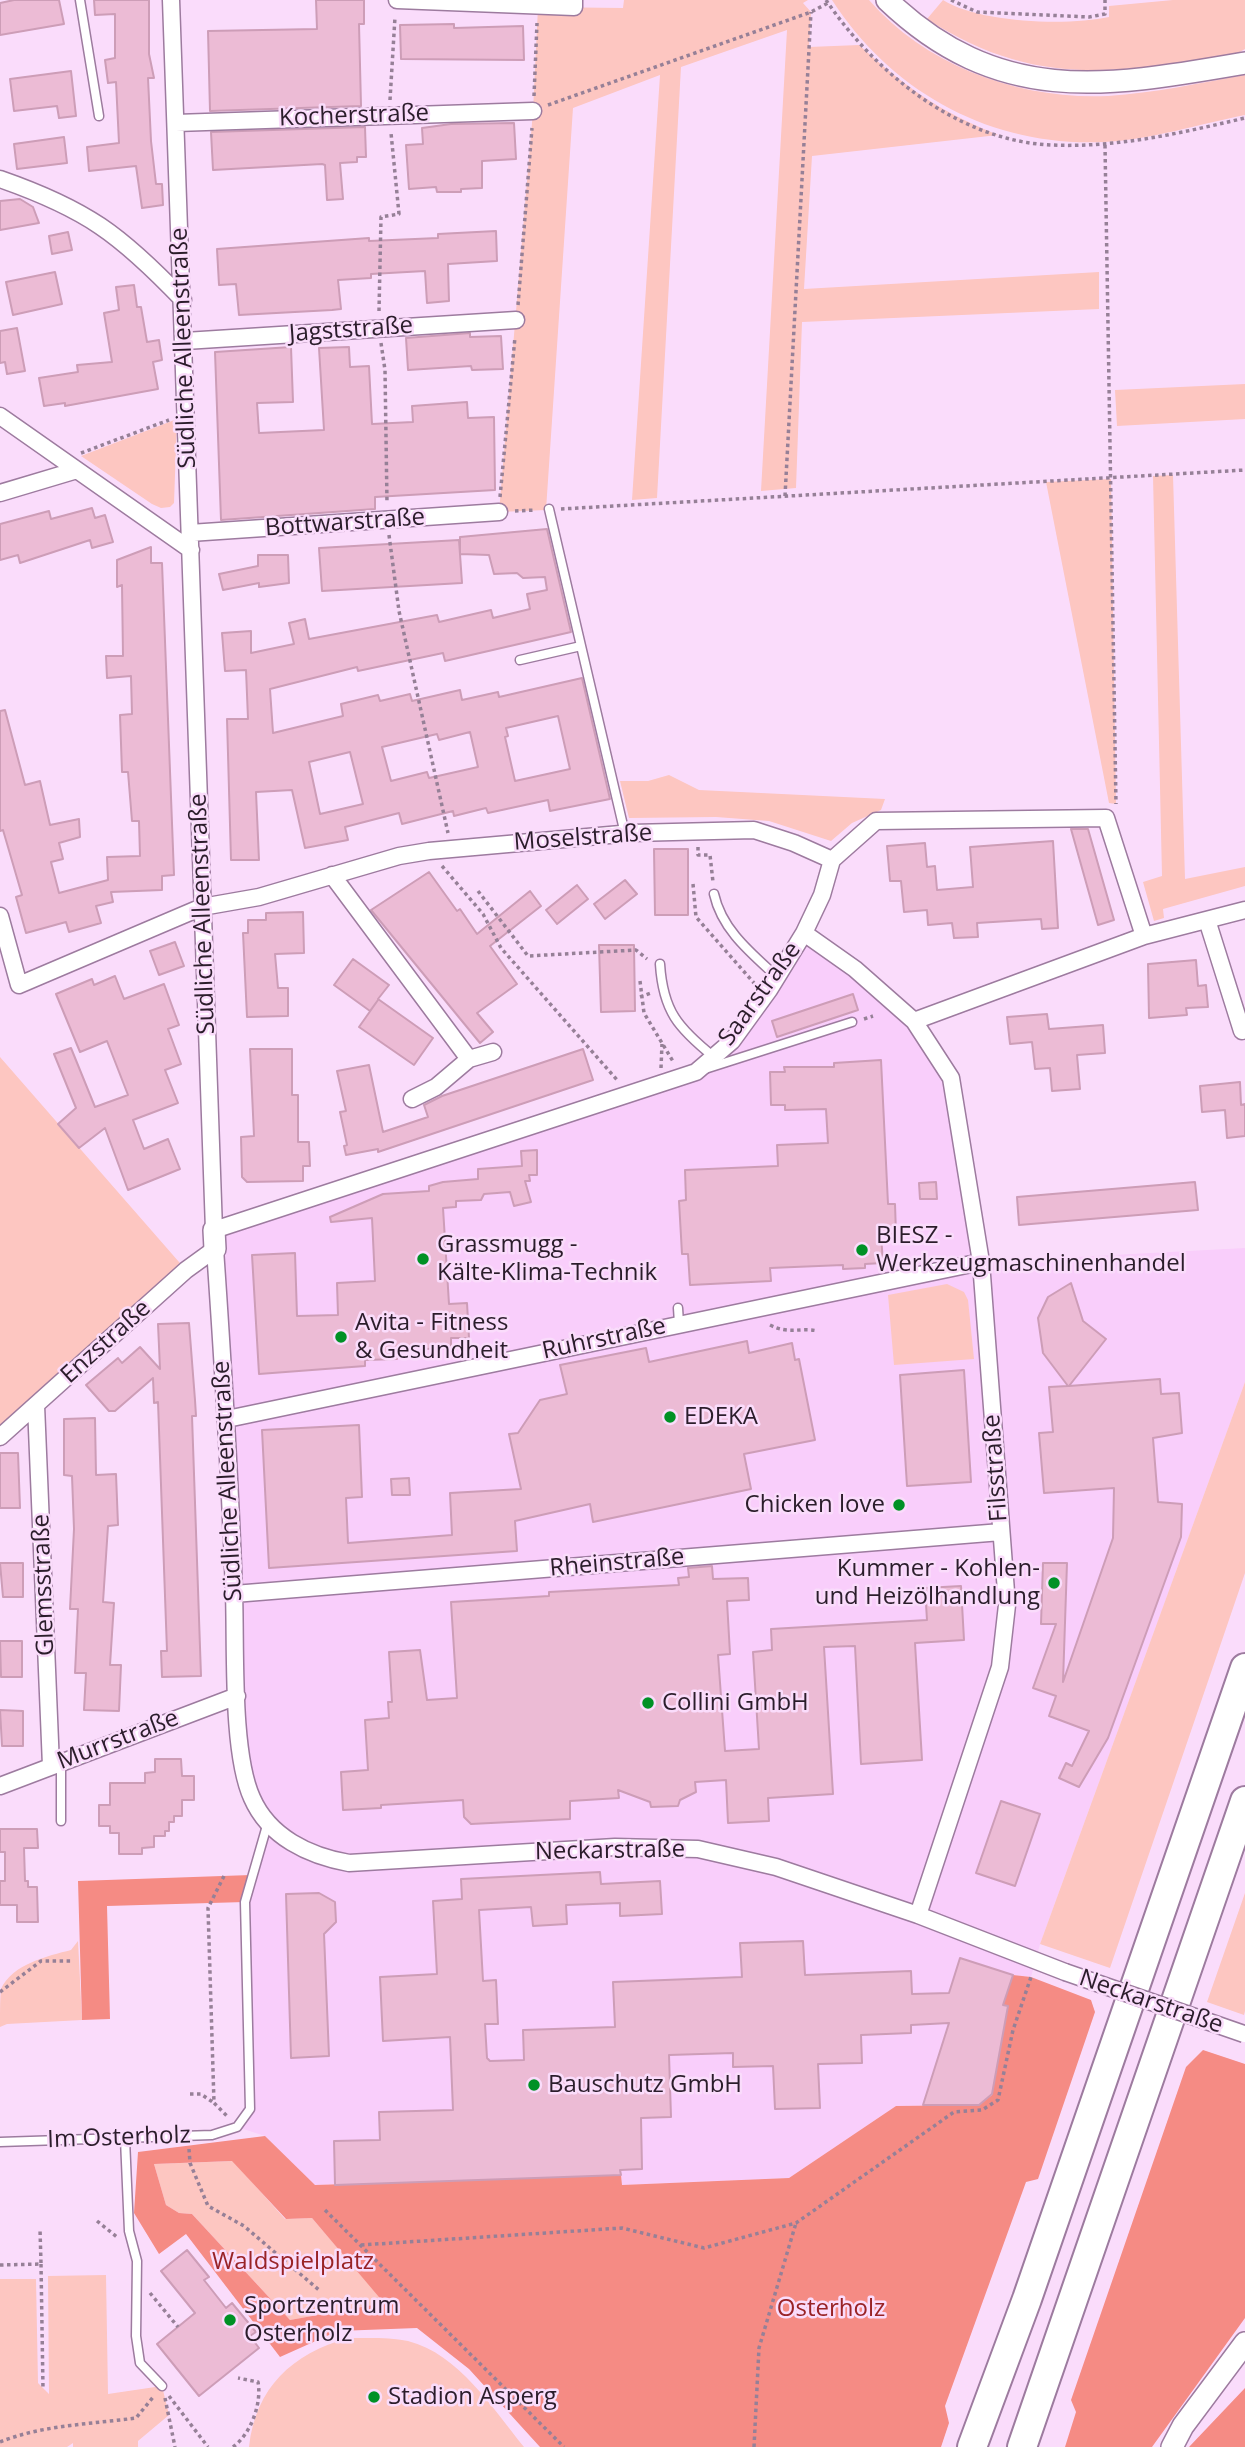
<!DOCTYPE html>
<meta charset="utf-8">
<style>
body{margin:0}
canvas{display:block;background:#fadcfb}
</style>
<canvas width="1245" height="2447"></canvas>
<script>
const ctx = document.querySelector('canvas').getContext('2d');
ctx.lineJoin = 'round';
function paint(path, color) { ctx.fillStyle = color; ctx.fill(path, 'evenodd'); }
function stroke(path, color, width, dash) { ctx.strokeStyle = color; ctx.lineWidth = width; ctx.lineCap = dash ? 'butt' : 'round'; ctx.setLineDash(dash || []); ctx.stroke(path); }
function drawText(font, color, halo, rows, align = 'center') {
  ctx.font = font + ' "Open Sans",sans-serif'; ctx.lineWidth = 5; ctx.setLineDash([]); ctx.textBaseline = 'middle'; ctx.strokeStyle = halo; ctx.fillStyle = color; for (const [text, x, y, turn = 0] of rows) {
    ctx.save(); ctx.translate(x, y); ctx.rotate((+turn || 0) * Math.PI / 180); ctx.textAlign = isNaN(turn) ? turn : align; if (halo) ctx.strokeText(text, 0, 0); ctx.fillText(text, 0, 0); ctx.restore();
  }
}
paint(new Path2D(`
 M804,933L914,1021L951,1078L981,1262L1245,1248V1382L1040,1944L1031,1977L1013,1975L992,2094L979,2105L896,2106L789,2178L622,2185L621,2175L314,2185L265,2136L237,2127L250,2109L245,1902L268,1822L247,1783L214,1230L696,1072L732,1041Z`), '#f9cefb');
paint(new Path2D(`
 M624,0H808L803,3L811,12L809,47L859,45C907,88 937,110 998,135L812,156L804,289L1099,272V309L802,322L796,488L761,491L787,30L681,67L657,498L632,500L660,75L573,108L546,510L499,512L533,111L538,7L623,8Z
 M832,0H869C927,67 1021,100 1108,96C1154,93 1200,83 1245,75V115C1199,124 1150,140 1103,142C992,147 892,93 832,0Z
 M943,0C979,23 1067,26 1109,17V6L1173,0H1245V49L1238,53C1118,73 1035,89 927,19Z
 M1245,384V419L1117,426L1115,390Z
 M177,419L174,503L170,507L161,508L152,504L81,456Z
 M1173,475L1185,879L1245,867V886L1163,909L1164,918L1154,921L1143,882L1162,876L1153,476Z
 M1111,479L1116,804L1109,803L1046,482Z
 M669,775L699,790L885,799L881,810L852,823L831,841L769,821L716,817L629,818L620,781H648Z
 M0,1057L186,1270L0,1437Z
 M947,1284L964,1292L968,1300L974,1359L894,1365L888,1295Z
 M1245,1382V1573L1110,1968L1040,1944Z
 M1245,1893V2011L1244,2015L1207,2002Z
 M78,1941L82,2020L7,2024L0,2027C0,2017 0,1998 1,1989C12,1964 48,1956 71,1950Z
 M233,2161L285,2219L312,2218L385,2303L290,2320L192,2214L179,2213L166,2205L154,2164Z
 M106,2275L108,2394L162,2386L169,2415L138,2441V2447H73V2443L67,2447H0V2279H36L38,2383L49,2394L48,2276Z
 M348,2338C367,2338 390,2337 408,2341C459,2354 493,2409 524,2447H249C256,2387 292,2354 348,2338Z`), '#fdc6c1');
paint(new Path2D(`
 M251,1875L245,1902L107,1906L110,2019L82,2020L78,1881Z
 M1013,1975L1031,1977L1091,2000L1095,2012L1038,2179L1026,2182L945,2406L949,2423L941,2447H540L469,2369L417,2328L338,2331L280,2357L186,2234L159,2254L134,2213L138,2152L265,2136L315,2185L621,2175L622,2185L789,2178L896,2106L979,2105L992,2095L1008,2007L1003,2005ZM232,2161L286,2219L312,2218L384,2303L290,2320L192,2214L179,2213L166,2205L154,2164Z
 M1203,2050L1245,2064V2318L1152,2447H1065L1076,2412L1071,2400L1186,2067Z
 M1245,2388V2447H1189Z`), '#f58b84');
const building = new Path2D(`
 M14,0H59L64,24L0,35V3Z
 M94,0H149V54L154,78H148L151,141L156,184H162L163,205L142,208L136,166L89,171L87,147L119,143L116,82L108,83L105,60L115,58V14L95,15Z
 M316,0H364V24H359L361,106L210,111L208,31L317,29Z
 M454,24V28L523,26L524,60L401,59L400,25Z
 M71,71L76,116L59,118L57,106L14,111L10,79Z
 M514,123L516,159L482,161V188L461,189V192H437L436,187L409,189L406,145L423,144L422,128L451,124Z
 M365,127L366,157H357V162L340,163L343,199L327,200L325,165L322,164L213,170L211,132Z
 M64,137L67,163L17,169L14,144Z
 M20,199L33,207L39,223L0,230V201Z
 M496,231L497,261L448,264L449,301L427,303L425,271L371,274V278L338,280L341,309L332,310L239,315L236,284L219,285L217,249L369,238V241L438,238V234Z
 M68,232L72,250L52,254L49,236Z
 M55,272L62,304L13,315L6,282Z
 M134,285L137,307H141L147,342L159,340L162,360L153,362L158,389L65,406V403L44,406L39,378L78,372L77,365L112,362L104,313L119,310L116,287Z
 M17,328L25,371L7,374L5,362L0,363V331Z
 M470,333V337L501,336L503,369L472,370L471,366L408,370L406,338Z
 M291,347L293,402L257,403L259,433L324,430L319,348L349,347L350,367L369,366L372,424L413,422L412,406L467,402L468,418L494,417L495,490L375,497V509L221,520L215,352Z
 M92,508L95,518L105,515L113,542L92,548L90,540L20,563L18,555L0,560V524L49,511L51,519Z
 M547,529L571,632L445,661L443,653L358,671L357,667L270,689L273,733L343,716L341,704L378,695L380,701L410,694L412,701L460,690L462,700L498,692L499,697L582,678L610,799L550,811L548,800L488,813L486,808L454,816L453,811L402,824L399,813L345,827L348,840L305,848L292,790L256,792L259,860H231L227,719H248L246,670L225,671L222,633L251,631V653L294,644L289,623L305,619L309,639L437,615L439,622L491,610L493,618L530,609L527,594L547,590L545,577L523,578L517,573L494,574L489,555L460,554V537ZM558,716L570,769L515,781L505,737L508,736L506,728ZM470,732L478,767L429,778L427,772L391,781L382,747L437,734L439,740ZM350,752L363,804L320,814L309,762Z
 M459,540L462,583L322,591L319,548Z
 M151,547V563H162L174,875L162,876V890L111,892L113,902L96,906L101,923L69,932L66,922L26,933L16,897L22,895L3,830L0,831V711L5,710L25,785L40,781L50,825L79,819L80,837L59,843L63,859L51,862L59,893L108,880L107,857L140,856L139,821H132L128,772H122L120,715L132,714L131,676L107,678L106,656H123L122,585L117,587V560Z
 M258,555H288L289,583L259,587V583L223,590L219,574L258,566Z
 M1071,829H1088L1114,920L1098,925Z
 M1053,841L1058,928L1042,929L1041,919L977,923L978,937L954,938L952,923L928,925L927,910L904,912L901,881H890L887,846L925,843L927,867L935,866L937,890L973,887L970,847Z
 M654,849H688V915H655Z
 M429,872L457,911L460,909L477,934L530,891L541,906L490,946L517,984L477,1013L493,1032L480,1043L371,910Z
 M625,880L637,894L605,919L594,904Z
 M577,885L588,899L557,924L546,910Z
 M303,912L304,953L275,954L278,988H288V1016L247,1017L243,933H248V920H266V913Z
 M175,942L184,966L159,975L150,951Z
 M599,945H634L635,1011L601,1012Z
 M353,959L389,985L378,999L433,1038L414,1065L359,1027L378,1000L370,1011L334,985Z
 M1196,960L1198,986L1206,985L1208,1007L1186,1008L1187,1015L1149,1018L1148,964Z
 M115,976L124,999L164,984L179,1025L168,1029L181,1064L165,1070L178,1103L133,1120L144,1149L168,1139L180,1169L128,1190L105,1128L79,1148L58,1124L76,1108L54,1054L71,1048L95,1107L128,1095L107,1041L80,1052L56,994L92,979L94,985Z
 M853,994L858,1010L777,1037L772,1021Z
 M1047,1014L1049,1029L1103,1025L1105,1053L1077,1055L1080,1089L1052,1091L1050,1068L1035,1069L1032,1042L1010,1044L1007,1017Z
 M250,1049H292V1095H298V1142H309L310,1166H303V1181L247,1182L242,1177L241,1137L254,1136Z
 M583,1049L593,1080L378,1152V1149L346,1155L344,1146L347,1145L340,1112L346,1111L337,1071L369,1065L383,1132L428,1117L424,1105L442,1096Z
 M881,1060L888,1204H895L896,1234L881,1235L883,1263L865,1264V1268L843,1269V1265L770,1268L771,1281L690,1285L688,1254H682L679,1201L686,1200L685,1170L778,1166L777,1145L828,1143L826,1109L785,1110V1105H771L770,1072H785L784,1067H834V1063Z
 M1240,1082L1241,1105L1245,1104V1136L1227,1138L1225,1110L1202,1112L1200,1086Z
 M537,1150V1175H529L530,1181H525L531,1202L514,1206L510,1192L484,1194L481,1200L456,1201V1207L443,1208L449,1304L467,1303L469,1338H451V1348L397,1350V1359L365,1360V1366L259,1374L252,1255L295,1253L297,1316L338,1315L337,1283L375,1281L372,1218L331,1222L330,1217L383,1194L429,1191V1186L443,1182L478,1179V1169L522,1166L521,1151Z
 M936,1182L937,1199H920L919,1183Z
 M1195,1182L1198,1210L1019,1225L1017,1197Z
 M1071,1283L1083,1321L1106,1339L1069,1386L1160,1379L1161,1394L1179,1393L1182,1433L1153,1438L1158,1502L1182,1504L1181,1537L1108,1738L1079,1787L1059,1778L1066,1763L1072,1766L1089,1731L1049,1716L1056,1696L1033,1688L1056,1624H1041L1043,1563H1067L1063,1682L1113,1538L1114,1488L1044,1493L1039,1433L1053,1432L1049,1387L1068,1386L1043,1353L1038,1318L1048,1297Z
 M189,1323L195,1400L196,1416H192L201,1676L162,1677L161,1651H167L158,1402L154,1403L153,1378L115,1411H109L86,1385L118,1358L122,1363L140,1347L160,1369L158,1324Z
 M747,1341L749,1353L792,1343L795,1360L799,1359L815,1440L744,1454L751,1489L593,1522L590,1504L515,1521L517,1551L269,1568L262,1430L359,1425L362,1497L346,1498L348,1543L452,1535L450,1493L521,1489L509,1434L518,1433L540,1400L567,1394L560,1365L646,1348L649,1362Z
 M964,1370L971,1482L907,1486L900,1375Z
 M95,1418L96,1475L116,1474L118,1525L108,1526L103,1602L114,1603L110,1665H121L119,1711L84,1710L86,1673H75L78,1609H70L74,1529L72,1476L64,1475V1419Z
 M0,1453H18L20,1508H0Z
 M409,1478L410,1495H392L391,1479Z
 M0,1563H23V1597H3Z
 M712,1566L713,1579L748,1578L749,1600L727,1601L730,1654L718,1655L725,1751L759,1749L753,1652L772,1650L771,1629L927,1620L925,1588L961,1586L964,1640L915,1643L922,1760L861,1764L855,1646L824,1647L833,1794L768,1798L769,1821L728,1823L726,1780L695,1782L696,1792L680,1800L678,1806L651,1807L650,1802L618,1790L619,1798L570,1801V1819L471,1824L464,1817L463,1800L381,1805V1808L343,1810L341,1772L368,1770L365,1720L389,1718L388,1702H392L389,1652L420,1650L427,1700L457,1698L451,1602L549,1596V1592L679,1585L678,1578L689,1577L688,1568Z
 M0,1641H22V1677H1Z
 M0,1710L23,1711V1746H2Z
 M155,1759H181L182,1776H194V1800H182V1816H174V1822H169V1831H165V1836H154V1847L142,1848V1854H119V1833H110V1826H99V1805H110V1783H145V1773L155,1772Z
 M1001,1801L1040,1814L1015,1886L976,1873Z
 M0,1829H37L38,1848H24L25,1881H28V1887H37L38,1922H17V1905H0V1881H5V1852H0Z
 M600,1872L601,1884L660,1881L662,1914L620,1916V1903L566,1905L567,1924L533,1926L531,1907L479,1910L483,1981L496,1980L498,2024H485L487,2058L490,2061L524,2060L523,2030L615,2027L613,1982L742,1977L740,1943L803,1941L805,1975L911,1971L912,1994L949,1993L960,1958L1013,1975L1003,2005L1008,2006L992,2094L979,2105H923L949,2023L911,2025V2033L861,2035L862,2063L818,2064L820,2108L775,2109L773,2066L733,2067V2053L669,2055L671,2117L641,2118L642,2169L620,2170L621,2175L335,2185L334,2141L380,2140L379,2112L453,2110L450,2037L383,2041L380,1977L437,1974L433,1901L462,1899L461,1879Z
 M319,1893L335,1902L336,1922L324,1934L329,2056L291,2058L286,1894Z
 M187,2250L209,2277L204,2280L226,2308L232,2303L256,2332L250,2336L259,2348L199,2396L157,2344L195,2313L161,2271Z`);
paint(building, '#ecbbd5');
stroke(building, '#cd9db7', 2);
const lane = new Path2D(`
 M80,0L99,116
 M549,509L625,834
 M520,660L581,646
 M714,894C722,930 751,953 777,977
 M660,964C663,1011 678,1028 714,1057
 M705,1069L852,1022
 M678,1308L679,1323
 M61,1821V1761
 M125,2139L129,2231L137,2261L136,2336L140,2363L162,2386
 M0,2142L212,2135L237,2127L250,2109L245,1902L268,1822`);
const street = new Path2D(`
 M171,0L214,1230L696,1072L732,1041L769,990L804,933L822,895L832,860L876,821L1106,818L1144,936
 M397,0L574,7V0
 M176,123L533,111
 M0,179C86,209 120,234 183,300
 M185,341L516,320
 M0,416L191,550
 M0,493L77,470
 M190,533L499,512
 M332,875L469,1059L436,1087L412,1099
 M0,916L19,985L202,907L259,897L399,856L429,851L632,833L754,830L794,843L832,860
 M1207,920L1242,1031
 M804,933L855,969L914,1021L951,1078L981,1262L1007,1605L1000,1667L918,1915
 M914,1021L1144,936L1245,910
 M469,1059L493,1052
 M215,1249C223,1364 230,1478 234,1593C236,1646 231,1752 252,1798C269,1837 309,1856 349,1863L615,1847L698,1849L776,1867L918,1915L1065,1972
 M36,1405L51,1766
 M227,1419L981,1262
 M0,1437L186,1270L215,1249
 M234,1594L1001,1532
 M0,1786L237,1696`);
const secondary = new Path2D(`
 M887,0C999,107 1106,87 1245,63
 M214,1230L215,1249
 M1172,2447L1183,2426L1245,2343`);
const highway = new Path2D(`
 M972,2447L1027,2299L1245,1668
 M1022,2447L1245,1801`);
stroke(lane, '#9d7b9f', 11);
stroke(street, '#9d7b9f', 19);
stroke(secondary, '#9d7b9f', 24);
stroke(highway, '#9d7b9f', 32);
stroke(new Path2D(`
 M826,0C875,73 959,141 1051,145C1117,148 1181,133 1245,118
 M951,0L977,12L1089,17L1105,14V0
 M534,96L537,23
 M390,100L395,17
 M548,105L811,12L828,3
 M1105,145L1116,804
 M518,305L532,128
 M379,311L381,217L399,214L391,133
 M381,343L385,370L387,503
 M81,453L169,420
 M785,496L811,12
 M500,497L515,337
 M561,509L1245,470
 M515,511L536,510
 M389,535L399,611L448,833
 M698,847V855H710L713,882
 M442,866L483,914L501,948L618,1081
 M693,884L696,917L754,983
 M478,891L528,956L636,950L647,959
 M640,981L644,1013L674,1063
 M640,997L651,993
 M864,1019L873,1016
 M661,1068L662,1044
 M770,1325C790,1335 799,1327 818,1331
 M224,1876L208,1908L214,2103L227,2116
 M0,1992L41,1961H71
 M190,2094H201L214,2103
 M189,2149L190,2163L208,2206L244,2226L319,2290
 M325,2210L564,2447
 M97,2221L117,2237
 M361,2245L622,2228L704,2248L796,2223L954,2112L982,2110L998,2100L1013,2030L1031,1977
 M41,2264L43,2389
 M0,2265L41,2264L40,2229
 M150,2293L178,2327
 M169,2396L208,2447
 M165,2398L175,2447
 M0,2442C42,2425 92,2424 136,2418L154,2396
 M233,2447C251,2434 262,2403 258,2382L238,2378
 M754,2447L759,2348L796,2223`), '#968097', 3.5, [3.5, 3.5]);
stroke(lane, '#fff', 8);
stroke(street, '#fff', 16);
stroke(secondary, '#fff', 21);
stroke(highway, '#fff', 28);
const streetBridge = new Path2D(`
 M1065,1972L1244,2034`);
stroke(streetBridge, '#9d7b9f', 19, []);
stroke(streetBridge, '#fff', 16);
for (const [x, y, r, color] of [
 [862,1250,7,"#009125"],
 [423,1259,7,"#009125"],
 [341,1337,7,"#009125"],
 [670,1417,7,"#009125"],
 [899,1505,7,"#009125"],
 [1054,1583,7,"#009125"],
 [648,1703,7,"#009125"],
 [534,2085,7,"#009125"],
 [230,2320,7,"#009125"],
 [374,2397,7,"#009125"]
]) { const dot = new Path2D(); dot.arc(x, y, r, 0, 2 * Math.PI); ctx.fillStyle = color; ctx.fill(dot); stroke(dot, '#fadcfb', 2.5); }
drawText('24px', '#2b1d2b', '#fadcfb', [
 ["Kocherstraße",354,116,-2],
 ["Jagststraße",351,330,-4],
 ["Südliche Alleenstraße",184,348,-92],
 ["Bottwarstraße",345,523,-4],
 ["Moselstraße",583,838,-4],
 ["Südliche Alleenstraße",203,914,-92],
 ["Saarstraße",760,994,-54],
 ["Ruhrstraße",604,1339,-12],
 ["Enzstraße",106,1342,-42],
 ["Filsstraße",996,1468,-94],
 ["Südliche Alleenstraße",228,1481,-93],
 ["Rheinstraße",617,1563,-5],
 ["Glemsstraße",44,1585,-92],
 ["Murrstraße",118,1740,-21],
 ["Neckarstraße",610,1851,-1],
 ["Neckarstraße",1151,2002,19],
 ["Im Osterholz",119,2138,-2]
]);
drawText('24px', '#2b1d2b', '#fadcfb', [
 ["BIESZ -",876,1236],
 ["Werkzeugmaschinenhandel",876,1264],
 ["Grassmugg -",437,1245],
 ["Kälte-Klima-Technik",437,1273],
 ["Avita - Fitness",355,1323],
 ["& Gesundheit",355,1351],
 ["EDEKA",684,1417],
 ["Chicken love",885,1505,"right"],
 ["Kummer - Kohlen-",1040,1569,"right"],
 ["und Heizölhandlung",1040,1597,"right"],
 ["Collini GmbH",662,1703],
 ["Bauschutz GmbH",548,2085],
 ["Sportzentrum",244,2306],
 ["Osterholz",244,2334],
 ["Stadion Asperg",388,2397]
], 'left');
drawText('24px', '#992326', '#fadcfb', [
 ["Waldspielplatz",293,2262],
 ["Osterholz",831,2309]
]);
</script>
